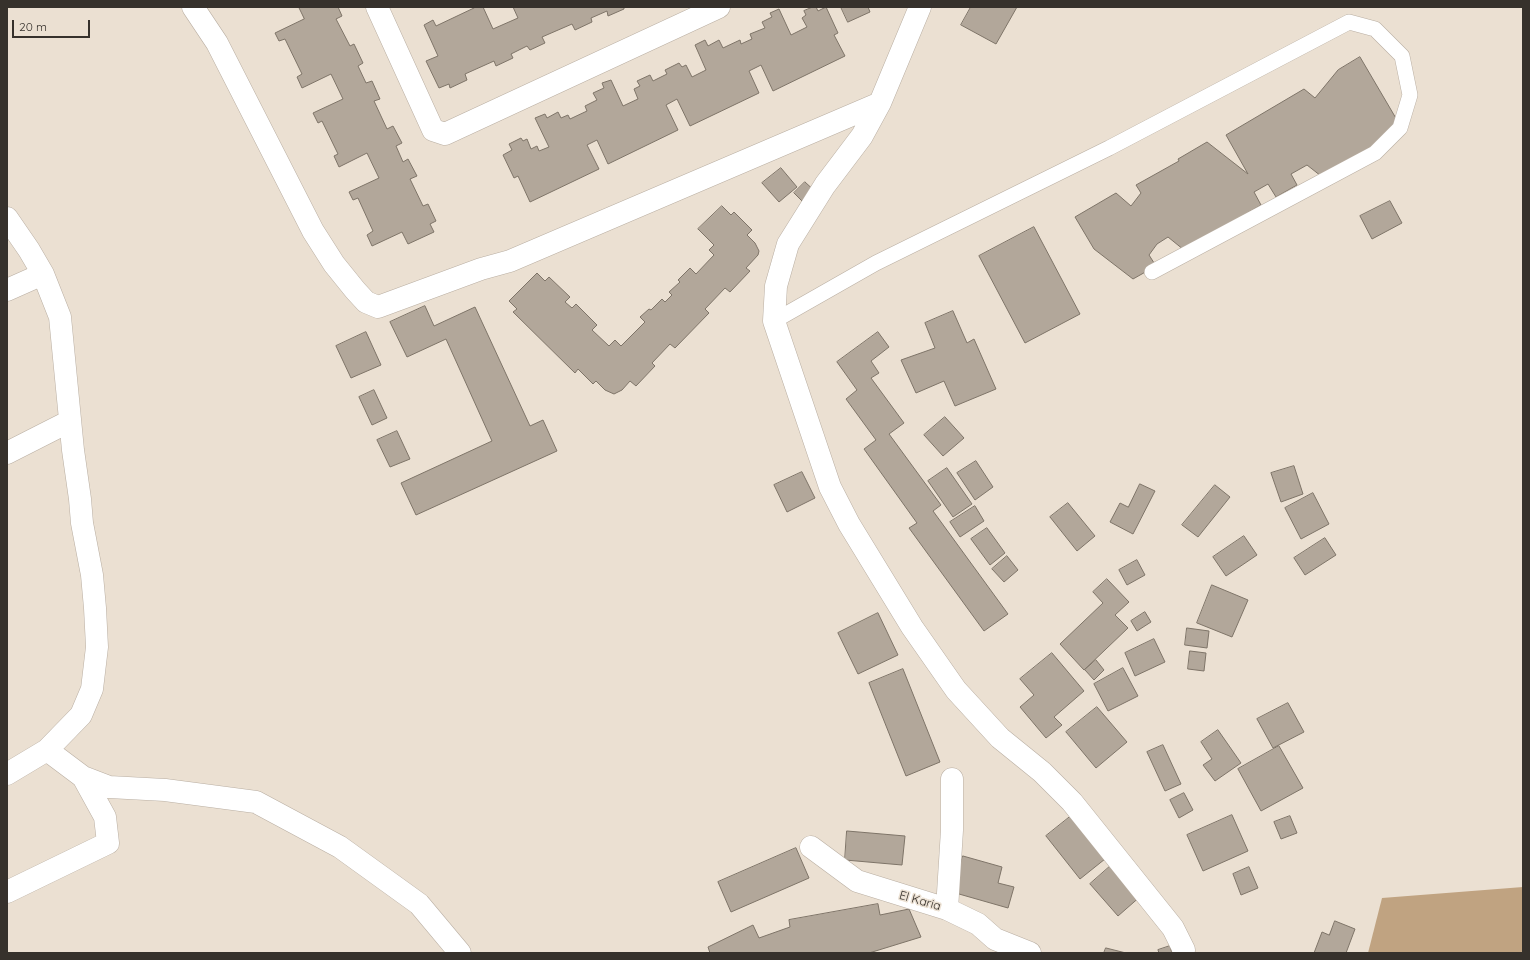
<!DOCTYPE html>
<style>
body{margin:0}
#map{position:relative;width:1530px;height:960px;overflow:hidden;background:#ebe0d2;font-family:Quicksand,sans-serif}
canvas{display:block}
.frame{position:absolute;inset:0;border:8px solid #36312c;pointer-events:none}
.scale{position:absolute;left:12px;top:20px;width:78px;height:18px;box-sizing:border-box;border:2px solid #36312c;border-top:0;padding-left:5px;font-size:12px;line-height:14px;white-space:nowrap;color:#36312c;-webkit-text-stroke:3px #ebe0d2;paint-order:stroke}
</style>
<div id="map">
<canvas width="1530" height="960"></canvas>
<div class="frame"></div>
<div class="scale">20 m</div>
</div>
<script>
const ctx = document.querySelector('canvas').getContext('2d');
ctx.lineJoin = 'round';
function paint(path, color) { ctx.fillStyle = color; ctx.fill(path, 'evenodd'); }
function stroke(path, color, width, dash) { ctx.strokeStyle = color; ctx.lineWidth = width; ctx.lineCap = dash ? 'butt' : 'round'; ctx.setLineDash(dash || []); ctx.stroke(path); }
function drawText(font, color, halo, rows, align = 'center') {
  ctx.font = font + ' Quicksand,sans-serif'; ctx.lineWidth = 3; ctx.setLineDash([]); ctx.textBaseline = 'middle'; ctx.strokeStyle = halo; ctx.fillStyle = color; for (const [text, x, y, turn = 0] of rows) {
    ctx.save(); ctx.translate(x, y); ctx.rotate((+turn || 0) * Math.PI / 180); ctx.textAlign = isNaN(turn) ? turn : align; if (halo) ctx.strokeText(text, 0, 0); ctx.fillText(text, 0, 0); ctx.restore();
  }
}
paint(new Path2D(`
 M1523,887V953H1368L1382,898Z`), '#c0a381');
const building = new Path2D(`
 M299,7H338L342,16L336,19L350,46L354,44L363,63L358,66L366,83L372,81L380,99L374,101L387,129L393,126L402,143L396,146L403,162L408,159L417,176L410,179L423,206L428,204L436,221L430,224L434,232L408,244L402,232L372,246L367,235L373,231L358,198L353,200L349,192L379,178L367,153L339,167L334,156L338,154L322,121L318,123L313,113L343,99L331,74L302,88L297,77L302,74L285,39L279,41L275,33L304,19Z
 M474,7H483L493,29L518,18L513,7H624V9L608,16L607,11L591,18L592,22L575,30L572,24L542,37L545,43L530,50L527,46L511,54L513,58L496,66L494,61L465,74L467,80L450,88L449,84L439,88L426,61L438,56L424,25L433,20L436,26L474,8Z
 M813,7H816L818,11L826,7L838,33L834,35L845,56L773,91L761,65L749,71L759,93L690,126L677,99L666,105L678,130L608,164L597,140L587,145L599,169L530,202L518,176L514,178L503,155L512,150L509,144L521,138L523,141L527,139L531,149L537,146L539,151L549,147L535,118L545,114L547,118L558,112L561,118L568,115L570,119L587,111L585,106L597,100L593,93L604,88L602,83L611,80L623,106L638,99L634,89L640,86L637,81L650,75L653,81L667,74L665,70L679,63L682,67L686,65L692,77L706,70L695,45L705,40L708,46L719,40L723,48L740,40L741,44L752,39L750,34L765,28L762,22L772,17L770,13L779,9L791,35L807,27L802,18L806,15L804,11Z
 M841,7H868L870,12L848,22Z
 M971,7H1017L996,44L961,25Z
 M1360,57L1397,120L1390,128L1394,134L1321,176L1307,165L1291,174L1297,185L1276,197L1268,184L1254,192L1261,205L1184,250L1168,237L1157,244L1149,255L1156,266L1133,279L1094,249L1075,217L1116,193L1131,206L1141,193L1136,185L1179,161L1178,159L1207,142L1248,174L1226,135L1304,89L1315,98L1338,70Z
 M781,168L797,187L779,202L762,183Z
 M805,182L817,193L806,205L794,193Z
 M1390,201L1402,223L1372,239L1360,216Z
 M722,206L731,215L734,212L752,230L747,235L755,243L759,251L758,255L746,268L750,271L730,292L725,288L705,309L709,313L675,348L670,344L652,363L655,366L636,386L630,381L622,390L614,394L605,390L596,381L593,384L578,369L575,373L513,312L517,309L509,301L537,273L545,281L549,277L570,297L565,302L572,308L576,304L597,325L592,330L609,346L615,340L621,346L645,322L640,317L649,309L651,310L662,299L665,302L672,295L669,292L680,282L678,280L690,268L696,274L714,255L709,250L714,245L698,229Z
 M1034,227L1080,314L1025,343L979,256Z
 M425,306L434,326L475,307L530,426L543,420L557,451L416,515L401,483L492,441L446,339L407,357L390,322Z
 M953,311L967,343L974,339L996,389L955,406L944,381L916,393L901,360L935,348L925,323Z
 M366,332L381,365L351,378L336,346Z
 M878,332L889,347L871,361L879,373L871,378L904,423L889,434L941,505L933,511L1008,614L984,631L909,528L917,523L864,449L876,440L846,399L857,390L837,362Z
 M374,390L387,418L372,425L359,397Z
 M945,417L964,438L943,456L924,435Z
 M397,431L410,459L390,467L377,440Z
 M976,461L993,487L975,500L957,473Z
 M1294,466L1303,494L1281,502L1271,473Z
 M947,468L972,504L953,517L928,481Z
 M802,472L815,498L787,512L774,485Z
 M1140,484L1155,491L1133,534L1110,522L1120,503L1128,507Z
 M1215,485L1230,497L1198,537L1182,525Z
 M1313,493L1329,524L1301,539L1285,508Z
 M1068,503L1095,536L1077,551L1050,517Z
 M975,506L984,521L960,537L950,522Z
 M987,528L1005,553L990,565L971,539Z
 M1244,536L1257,555L1226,576L1213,557Z
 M1325,538L1336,555L1305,575L1294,558Z
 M1007,556L1018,570L1004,582L992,569Z
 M1137,560L1145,575L1127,585L1119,570Z
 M1107,579L1129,602L1115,615L1128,628L1084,670L1060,644L1103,603L1093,592Z
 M1212,585L1248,600L1232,637L1197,623Z
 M1145,612L1151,622L1137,631L1131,621Z
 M878,613L898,655L858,674L838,633Z
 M1187,628L1209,631L1207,648L1185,645Z
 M1154,639L1165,662L1135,676L1125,653Z
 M1190,651L1206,653L1204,671L1188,669Z
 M1052,653L1084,691L1054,717L1062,725L1046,738L1020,707L1034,695L1020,679Z
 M1096,660L1104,670L1094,680L1085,670Z
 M1123,668L1138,696L1108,711L1094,684Z
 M903,669L940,762L906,776L869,683Z
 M1288,703L1304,732L1273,748L1257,719Z
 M1097,707L1127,742L1096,768L1066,732Z
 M1218,730L1241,763L1215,781L1203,765L1212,759L1201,742Z
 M1163,745L1181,784L1165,791L1147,752Z
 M1279,746L1303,788L1261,811L1238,769Z
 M1184,793L1193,810L1179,818L1170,800Z
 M1076,812L1110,855L1080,879L1046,836Z
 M1232,815L1248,851L1203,871L1187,835Z
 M1290,816L1297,833L1281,839L1274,822Z
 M847,831L905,836L902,865L845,860Z
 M796,848L809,878L731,912L718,882Z
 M963,856L1002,867L998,883L1014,887L1008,908L952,892Z
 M1115,862L1142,895L1118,916L1090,884Z
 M1249,867L1258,888L1241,895L1233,874Z
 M878,904L880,915L909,909L921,937L869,953H710L708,947L753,925L759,938L790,927L789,920Z
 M1335,921L1355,929L1346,953H1314L1322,932L1329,935Z
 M1170,946L1172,953H1159L1158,950Z
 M1106,948L1126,953H1104Z`);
paint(building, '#b2a79a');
stroke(building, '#7e7468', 1);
const lane = new Path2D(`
 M774,321L876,263L1109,148L1349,22L1375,29L1402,56L1410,95L1400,128L1375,153L1152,272`);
const street = new Path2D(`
 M193,7L217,43L313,231L334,264L355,290L366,302L378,307L481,269L510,261L880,103
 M377,7L433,130L445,134L719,7
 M920,7L880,103L862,136L825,185L788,244L776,286L774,321L830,487L849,524L912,627L956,690L1000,738L1042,772L1072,802L1173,928L1184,950L1183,953
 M7,218L29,250L43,274L60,317L73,450L80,499L82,523L92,575L95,608L97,647L92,689L81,715L47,750L83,777L109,787L165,790L256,802L340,847L419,904L460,953
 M7,290L43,274
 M7,453L70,421
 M7,774L47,750
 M811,847L857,881L947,909L978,924L995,939L1030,953
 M7,892L108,843L105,817L83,777
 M947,909L952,830V779`);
stroke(lane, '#b9aea2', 16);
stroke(street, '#b9aea2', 23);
stroke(lane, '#fff', 15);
stroke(street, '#fff', 22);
drawText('12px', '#36312c', '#ebe0d2', [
 ["El Karia",920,901,16]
]);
</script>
